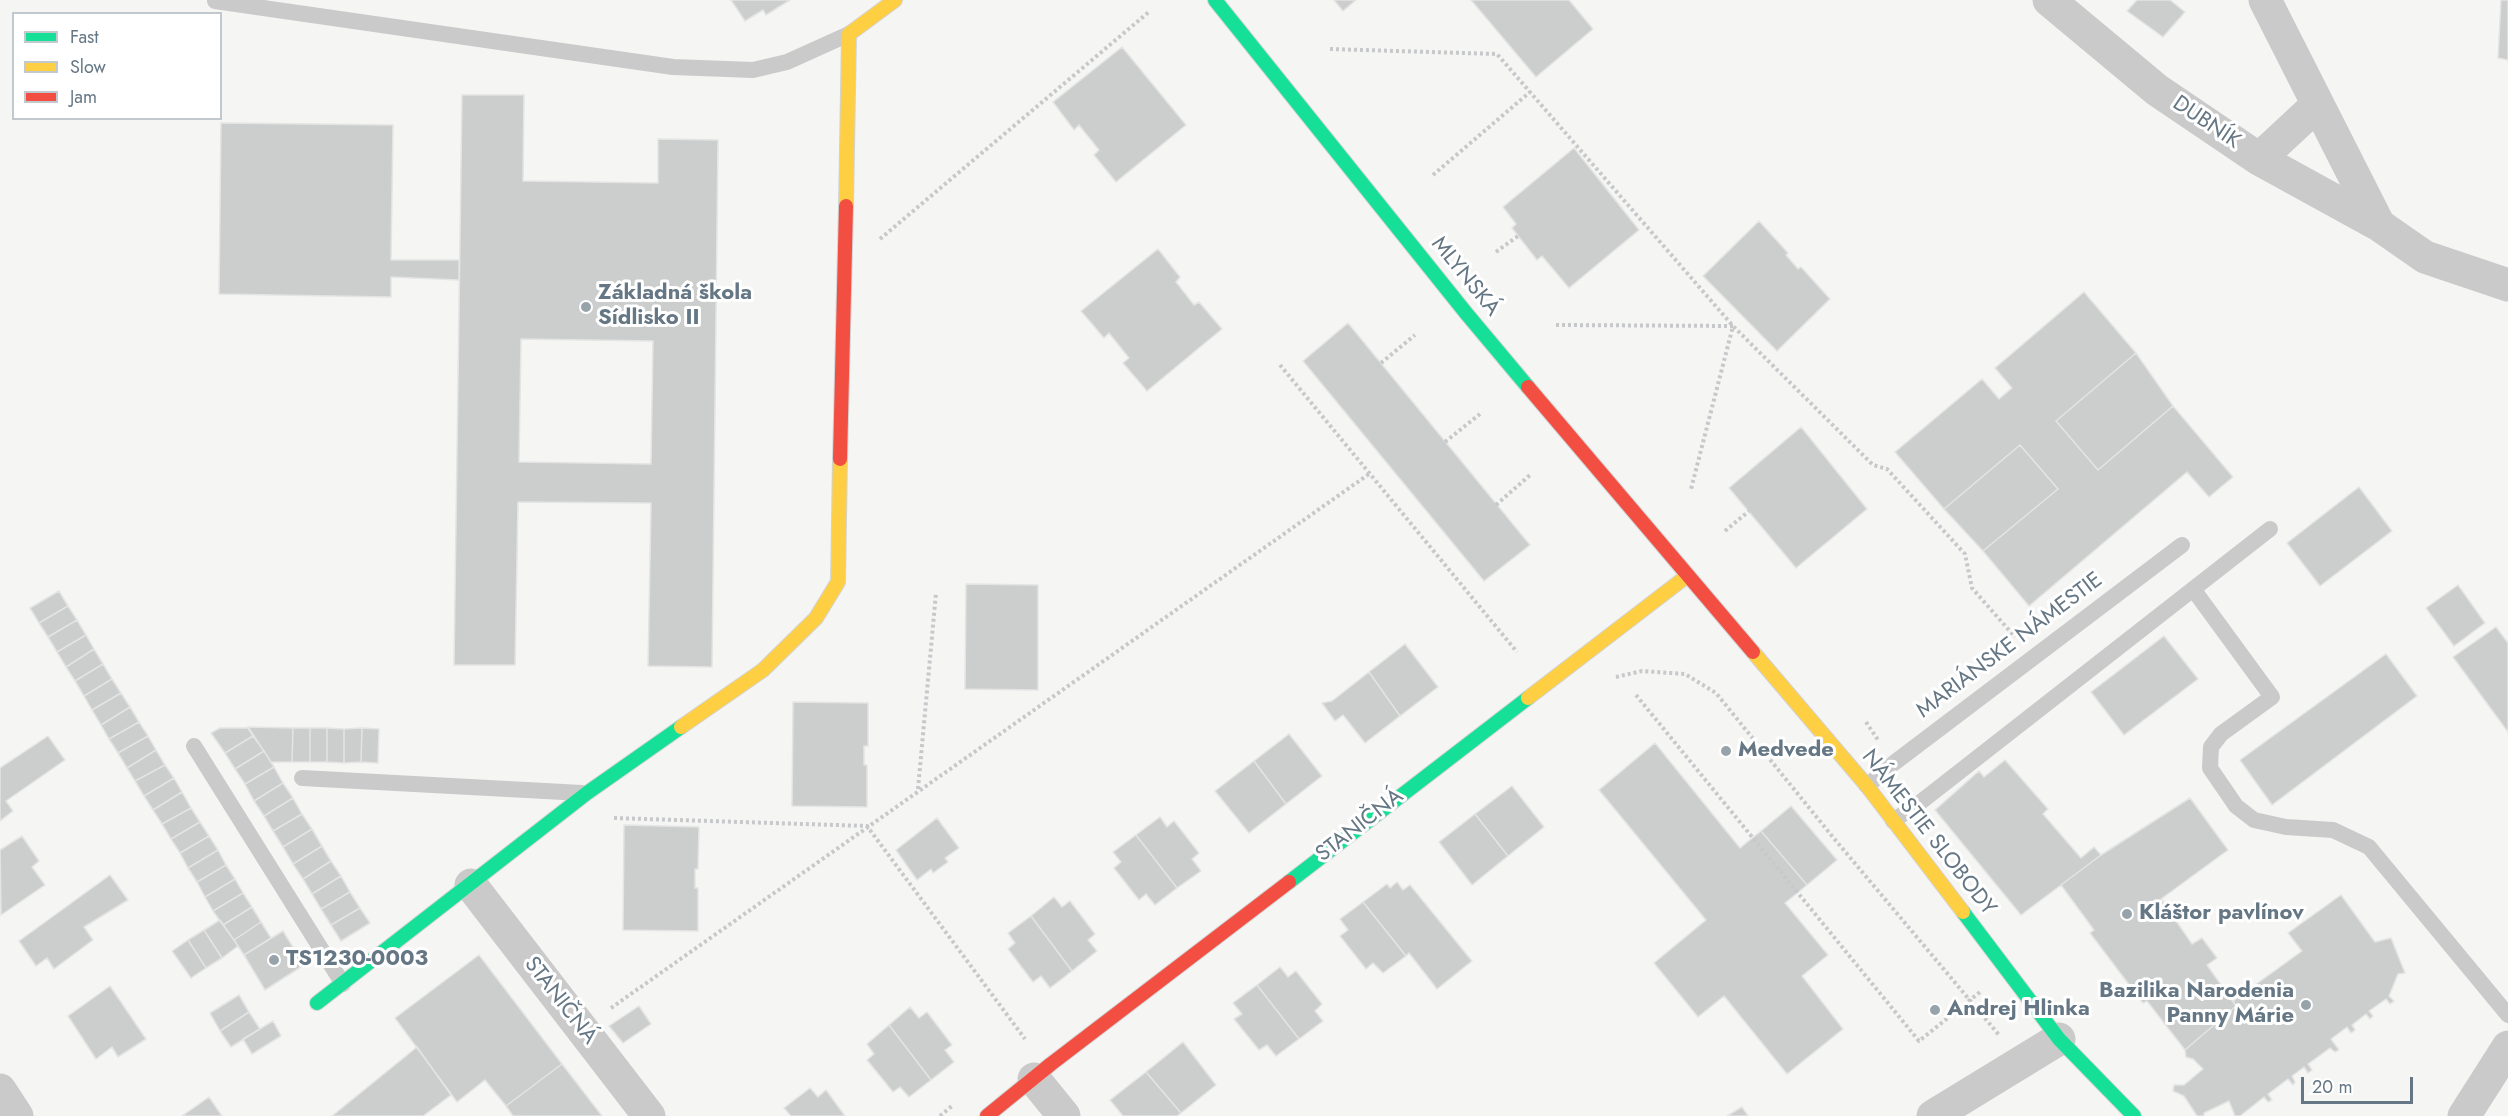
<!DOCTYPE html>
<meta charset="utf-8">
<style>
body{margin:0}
#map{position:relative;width:2508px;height:1116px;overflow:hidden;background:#f5f5f4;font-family:Jost,sans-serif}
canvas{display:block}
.legend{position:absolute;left:12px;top:12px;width:210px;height:108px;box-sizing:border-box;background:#fff;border:2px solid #c1c9ce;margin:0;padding:8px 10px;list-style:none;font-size:18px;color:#657784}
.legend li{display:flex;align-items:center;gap:12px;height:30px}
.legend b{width:30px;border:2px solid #c1c9ce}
.scale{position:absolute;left:2301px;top:1077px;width:112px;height:27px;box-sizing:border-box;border:3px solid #657784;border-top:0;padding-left:8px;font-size:18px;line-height:21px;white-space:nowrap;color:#657784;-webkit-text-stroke:4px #fff;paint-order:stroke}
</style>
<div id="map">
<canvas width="2508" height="1116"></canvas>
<ul class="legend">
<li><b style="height:8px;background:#16e098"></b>Fast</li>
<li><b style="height:8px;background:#ffcf43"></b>Slow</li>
<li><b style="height:8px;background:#f24e42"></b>Jam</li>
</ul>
<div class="scale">20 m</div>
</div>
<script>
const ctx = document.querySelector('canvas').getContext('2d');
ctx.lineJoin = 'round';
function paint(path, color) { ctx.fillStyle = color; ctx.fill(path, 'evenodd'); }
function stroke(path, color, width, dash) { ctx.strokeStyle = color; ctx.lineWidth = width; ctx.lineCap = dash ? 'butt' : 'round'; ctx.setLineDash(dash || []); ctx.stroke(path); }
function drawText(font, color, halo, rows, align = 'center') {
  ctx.font = font + ' Jost,sans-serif'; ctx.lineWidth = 6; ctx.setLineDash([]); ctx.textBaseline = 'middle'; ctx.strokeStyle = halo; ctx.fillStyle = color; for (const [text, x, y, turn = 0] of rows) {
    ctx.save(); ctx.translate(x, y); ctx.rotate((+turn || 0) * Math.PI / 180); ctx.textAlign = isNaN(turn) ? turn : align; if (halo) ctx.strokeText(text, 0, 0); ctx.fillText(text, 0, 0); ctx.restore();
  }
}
const building = new Path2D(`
 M731,0H790L766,15L763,10L745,21Z
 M1334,0H1356L1343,11Z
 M1471,0H1569L1593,29L1536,77Z
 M2137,0H2170L2185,12L2163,37L2127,11Z
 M2501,0H2508V60L2498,58Z
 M1122,47L1186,125L1116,182L1094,155L1099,150L1079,125L1074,130L1053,102Z
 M462,95H524L523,181L658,183V139L718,140L712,667L648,666L651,503L518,502L515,665H454ZM521,339L653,341L651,464L519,462Z
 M221,123L393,125L391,260H459V280L391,277V297L219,294Z
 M1574,148L1639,230L1569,288L1542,256L1537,260L1512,228L1516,224L1503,207Z
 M1759,221L1788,253L1786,255L1798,269L1801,267L1830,299L1777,351L1703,276Z
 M1158,249L1180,277L1176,282L1194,305L1199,302L1222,329L1147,391L1123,363L1129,358L1109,333L1104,338L1081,311Z
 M2084,292L2136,353L2056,421L2098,470L2173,406L2233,477L2209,497L2187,472L2029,606L1983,551L2058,489L2020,445L1944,509L1895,452L1982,379L1999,399L2012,388L1995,368Z
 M1348,323L1530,545L1484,581L1303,361Z
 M2136,353L2173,406L2098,470L2056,421Z
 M1801,427L1867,509L1796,568L1729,488Z
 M2020,445L2058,489L1983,551L1944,509Z
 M2359,487L2392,531L2320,586L2287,543Z
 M966,584L1038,585V690L965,689Z
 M2458,585L2485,623L2454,646L2426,608Z
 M59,591L68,606L39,623L30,608Z
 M68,606L77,620L48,637L39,623Z
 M77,620L86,635L57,652L48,637Z
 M2496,627L2508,643V732L2453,657Z
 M86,635L94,649L66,667L57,652Z
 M2164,636L2198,679L2124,735L2091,692Z
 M1405,644L1438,687L1400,716L1369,672Z
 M94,649L103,664L75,681L66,667Z
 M2386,654L2417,696L2272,805L2240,760Z
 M103,664L112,679L84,696L75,681Z
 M1369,672L1400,716L1365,743L1343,715L1335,721L1322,703L1332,701Z
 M112,679L121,693L92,710L84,696Z
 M121,693L130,707L101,725L92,710Z
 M793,702L868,703V746H864V765H867V807L792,806Z
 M130,707L139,722L109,739L101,725Z
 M139,722L148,736L118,753L109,739Z
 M248,727L293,728L292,762H271Z
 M220,728H248L253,736L225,753L211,733Z
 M293,728H310V762H292Z
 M310,728H327V762H310Z
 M327,728L344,729V763L327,762Z
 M362,728L361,762L344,763V729Z
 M362,728L379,729L378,763L361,762Z
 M1289,734L1322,776L1286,804L1254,761Z
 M48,736L65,760L6,801L13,811L0,821V768Z
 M148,736L156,750L127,768L118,753Z
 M253,736L264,751L235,769L225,753Z
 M1655,743L1740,848L1761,831L1807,885L1785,903L1828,955L1802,976L1843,1029L1787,1074L1724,996L1698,1017L1654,963L1706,920L1599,790Z
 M156,750L165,765L135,781L127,768Z
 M264,751L274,767L245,784L235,769Z
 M2005,760L2048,809L2043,814L2081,858L2094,847L2101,855L2021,915L1935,810L1979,771L1984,777Z
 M1254,761L1286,804L1249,833L1215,791Z
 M165,765L174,778L144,796L135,781Z
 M274,767L283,783L254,801L245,784Z
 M174,778L182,792L153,810L144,796Z
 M283,783L293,798L264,816L254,801Z
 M1512,786L1544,827L1508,856L1475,814Z
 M182,792L191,808L162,824L153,810Z
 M293,798L302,814L273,831L264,816Z
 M2190,798L2228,850L2161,899L2192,944L2202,938L2217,958L2207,965L2236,1006L2185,1050L2147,1001L2143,1003L2090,933L2094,930L2061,885L2101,855Z
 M1791,806L1837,860L1807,885L1761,831Z
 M191,808L200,822L171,839L162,824Z
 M302,814L312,829L283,847L273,831Z
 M1475,814L1508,856L1472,885L1439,842Z
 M1160,817L1167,827L1174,821L1199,853L1192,859L1201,871L1177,888L1136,835Z
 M937,818L959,848L945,858L948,862L933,873L931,869L917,880L896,850Z
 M200,822L209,836L180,853L171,839Z
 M624,825L699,827L698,869H695V888H698V931L623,930Z
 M312,829L322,846L293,864L283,847Z
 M1136,835L1177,888L1155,905L1146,894L1139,900L1114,868L1121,862L1113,852Z
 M22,836L39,861L32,867L45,885L1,915L0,850Z
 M209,836L218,850L188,868L180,853Z
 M322,846L331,861L303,879L293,864Z
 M218,850L226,865L197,882L188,868Z
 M331,861L341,876L312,894L303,879Z
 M226,865L235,879L205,897L197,882Z
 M110,875L128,900L84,927L93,940L54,969L47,958L36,966L19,941Z
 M341,876L350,892L321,909L312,894Z
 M235,879L243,893L213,911L205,897Z
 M1397,882L1403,890L1410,885L1472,961L1437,989L1409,953L1406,956L1363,902L1387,884L1390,888Z
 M350,892L360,908L331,925L321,909Z
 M243,893L252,907L223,925L213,911Z
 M2341,895L2375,942L2391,938L2405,973L2398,974L2389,996L2394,1001L2390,1004L2386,999L2369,1011L2373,1016L2370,1019L2366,1014L2352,1025L2355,1030L2351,1033L2347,1027L2331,1039L2339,1050L2335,1052L2330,1048L2308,1064L2312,1070L2308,1073L2304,1067L2292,1076L2295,1082L2293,1085L2288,1079L2268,1094L2272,1100L2268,1102L2264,1097L2240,1116H2235L2229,1101L2204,1113V1116H2197L2184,1096L2173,1091L2174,1085H2184L2203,1069L2193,1059L2186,1057L2185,1050L2236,1006L2233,1001L2302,951L2288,933Z
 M1054,897L1062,907L1070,901L1095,934L1088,940L1097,951L1072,971L1031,916Z
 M1363,902L1406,956L1383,973L1373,963L1366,969L1340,936L1348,930L1340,919Z
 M252,907L261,922L234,940L223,925Z
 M360,908L370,923L341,941L331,925Z
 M1031,916L1072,971L1050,988L1041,976L1033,982L1008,949L1015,943L1008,933Z
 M220,920L238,946L222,958L204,930Z
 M261,922L271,938L244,955L234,940Z
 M204,930L222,958L206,968L188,940Z
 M283,931L304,965L265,990L244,955Z
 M188,940L206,968L191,978L172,951Z
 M479,955L562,1064L506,1106L485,1080L457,1102L395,1018Z
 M1280,967L1288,977L1296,971L1322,1004L1315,1011L1323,1021L1299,1039L1257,985Z
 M1257,985L1299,1039L1276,1056L1267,1045L1259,1050L1234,1019L1242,1014L1233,1003Z
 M110,986L146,1039L118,1057L112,1047L96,1059L68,1016Z
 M239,995L249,1012L220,1031L210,1013Z
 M639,1006L651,1024L623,1043L609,1026Z
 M910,1007L919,1018L927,1012L952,1045L945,1050L954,1062L931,1080L889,1025Z
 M249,1012L260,1029L231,1047L220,1031Z
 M273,1021L281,1036L252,1054L243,1039Z
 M889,1025L931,1080L909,1097L900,1087L893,1092L867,1060L874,1054L867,1044Z
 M1183,1042L1216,1085L1181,1113L1146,1072Z
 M417,1047L451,1095L423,1116H332Z
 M562,1064L602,1116H513L506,1106Z
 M1146,1072L1181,1113L1177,1116H1123L1110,1100Z
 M810,1088L818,1097L826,1090L845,1116H791L784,1108Z
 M209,1097L222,1116H182Z
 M1742,1107L1748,1116H1727Z`);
paint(building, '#cccece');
stroke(building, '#e4e4e4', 1.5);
const fast = new Path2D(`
 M1215,0L1466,313L1528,387
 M1289,882L1528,698
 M1963,912L2059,1039L2134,1116
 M317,1003L587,793L681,727`);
const slow = new Path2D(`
 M846,206L849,34L895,0
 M1753,652L1867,786L1963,912
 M1528,698L1687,576
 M681,727L763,670L816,618L838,582L840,459`);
const jam = new Path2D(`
 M1528,387L1753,652
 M840,459L846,206
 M987,1116L1051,1064L1289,882`);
stroke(fast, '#d2d3d4', 16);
stroke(slow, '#d2d3d4', 16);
stroke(jam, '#d2d3d4', 16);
stroke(new Path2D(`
 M1330,49L1497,54L1733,326L1873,465L1887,469L1965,554L1972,588L2015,637
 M1433,175L1530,92
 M880,239L1150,11
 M1496,252L1518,236
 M1556,325L1733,326L1691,489
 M1381,363L1415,335
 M1280,365L1517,652
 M1445,442L1480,414
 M1496,505L1530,475
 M1725,531L1749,511
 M1616,677L1642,671L1685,674L1716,693L1832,836L1999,1035
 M1636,695L1919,1041L1980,992
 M1866,722L1878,740
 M918,789L936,593
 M614,818L867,826L1025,1039
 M611,1008L1369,474
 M940,1116L952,1106`), '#c6c8c9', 4, [3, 3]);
stroke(new Path2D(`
 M215,1L673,67L753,70L787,62L849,34
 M2193,589L2272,697L2221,734L2211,747L2210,768L2236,806L2254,820L2286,827L2333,830L2369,847L2508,1015
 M194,746L343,984
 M302,778L582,793
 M1867,786L1894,763L2182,545
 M1893,821L1922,801L2270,529`), '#cacacb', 16);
stroke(new Path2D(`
 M2049,0L2157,90L2259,159L2379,225
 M2265,0L2379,225L2425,257L2508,285
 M2259,159L2317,105
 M471,885L649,1116
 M1034,1079L1064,1116
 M0,1090L17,1116
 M1933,1116L2059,1039
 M2464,1116L2508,1047`), '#cacacb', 33);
stroke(fast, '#16e098', 14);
stroke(slow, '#ffcf43', 14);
stroke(jam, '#f24e42', 14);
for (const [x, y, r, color] of [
 [586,307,6,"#97a3ab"],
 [1726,751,6,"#97a3ab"],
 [2127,914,6,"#97a3ab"],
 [274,960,6,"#97a3ab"],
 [2306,1005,6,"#97a3ab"],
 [1935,1010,6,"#97a3ab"]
]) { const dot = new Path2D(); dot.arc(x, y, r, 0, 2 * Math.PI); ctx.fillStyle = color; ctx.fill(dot); stroke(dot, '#fff', 2); }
drawText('22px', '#657784', '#fff', [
 ["DUBNÍK",2206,123,34],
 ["MLYNSKÁ",1465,277,51],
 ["MARIÁNSKE NÁMESTIE",2010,646,-37],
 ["STANIČNÁ",1360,826,-38],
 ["NÁMESTIE SLOBODY",1928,833,52],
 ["STANIČNÁ",560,1001,52]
]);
drawText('bold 22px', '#657784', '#fff', [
 ["Základná škola",598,294],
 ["Sídlisko II",598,319],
 ["Medvede",1738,751],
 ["Kláštor pavlínov",2139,914],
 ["TS1230-0003",286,960],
 ["Bazilika Narodenia",2294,992,"right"],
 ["Panny Márie",2294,1017,"right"],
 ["Andrej Hlinka",1947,1010]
], 'left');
</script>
